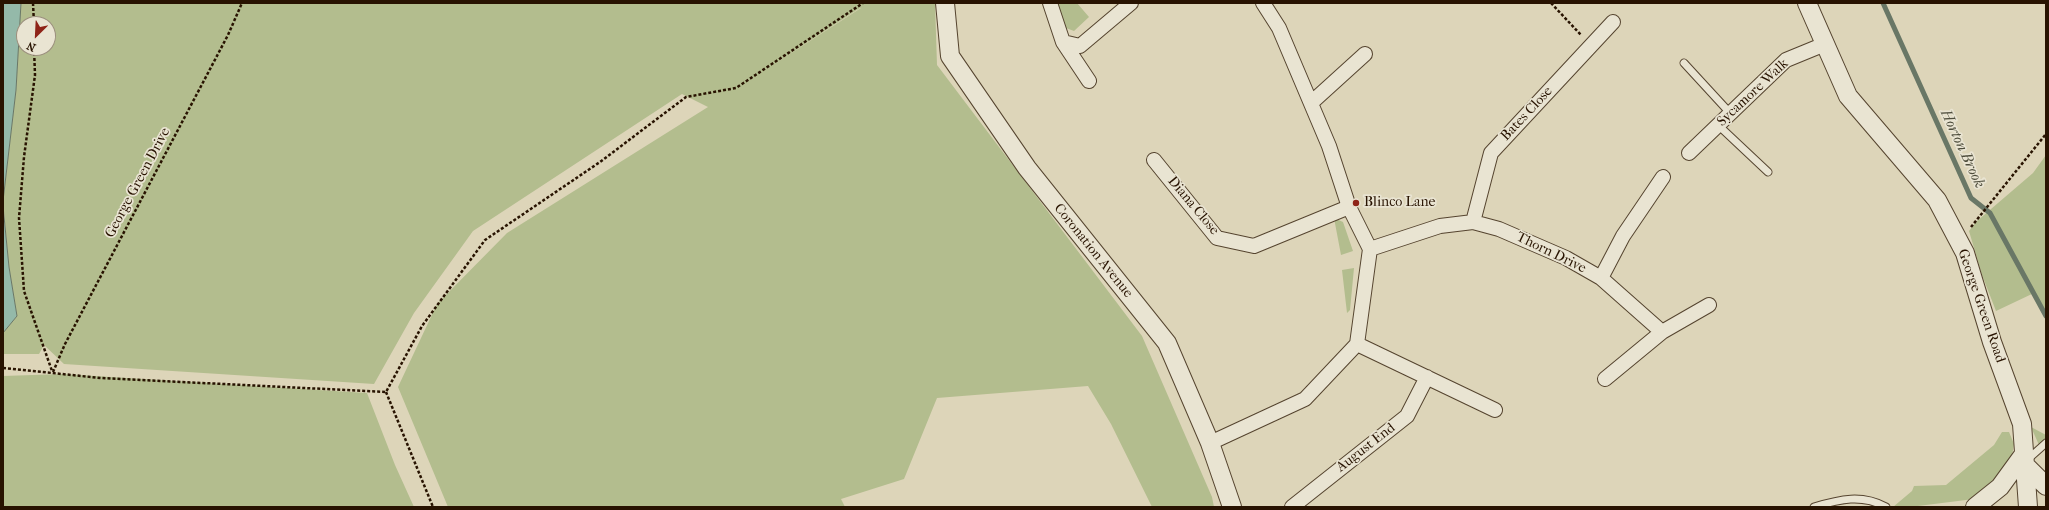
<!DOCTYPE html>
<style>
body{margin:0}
#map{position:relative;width:2049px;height:510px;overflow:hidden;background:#ddd5b9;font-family:"IM FELL French Canon",serif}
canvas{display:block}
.frame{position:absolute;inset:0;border:4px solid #281301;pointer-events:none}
.north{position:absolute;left:16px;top:16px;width:40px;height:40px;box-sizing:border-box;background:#e9e4d2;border:1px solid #9c907e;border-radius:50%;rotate:204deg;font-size:11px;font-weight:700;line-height:16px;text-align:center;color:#281301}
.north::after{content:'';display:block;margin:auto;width:14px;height:18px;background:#8f2418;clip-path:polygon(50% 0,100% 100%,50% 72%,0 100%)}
</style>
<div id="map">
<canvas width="2049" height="510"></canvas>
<div class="frame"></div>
<div class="north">N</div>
</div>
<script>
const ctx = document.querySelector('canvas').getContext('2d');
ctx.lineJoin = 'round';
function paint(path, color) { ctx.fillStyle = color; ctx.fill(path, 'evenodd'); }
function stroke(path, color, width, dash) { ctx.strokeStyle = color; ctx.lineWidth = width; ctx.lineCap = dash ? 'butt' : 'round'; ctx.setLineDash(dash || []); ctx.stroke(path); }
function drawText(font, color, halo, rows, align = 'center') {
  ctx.font = font + ' "IM FELL French Canon",serif'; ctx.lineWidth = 3.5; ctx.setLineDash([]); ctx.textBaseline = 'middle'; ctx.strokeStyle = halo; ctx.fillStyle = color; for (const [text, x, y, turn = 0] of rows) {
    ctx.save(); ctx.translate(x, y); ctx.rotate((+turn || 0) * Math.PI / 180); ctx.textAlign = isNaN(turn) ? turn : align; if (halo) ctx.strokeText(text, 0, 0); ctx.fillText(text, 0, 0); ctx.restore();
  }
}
paint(new Path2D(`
 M21,3H935L937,65L1142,336L1212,497L1214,507H1152L1111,424L1088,386L937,398L904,479L841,499L845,507H448L398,387L437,304L507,233L708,107L682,94L473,231L414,313L374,384L64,364L44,345L39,354H3V333L17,316L9,267L3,201L16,90ZM861,8L748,81L860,8ZM24,24H48V48H24Z
 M1057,3H1077L1089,17L1074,31L1066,28Z
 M2046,155V319L2034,293L1996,311L1982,275L1969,231L1977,221L2033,173Z
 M1334,218L1343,222L1353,251L1341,255Z
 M1354,268L1350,310L1347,313L1342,270Z
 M63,374L367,393L395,465L414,507H3V376Z
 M2031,427L2046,435V440L2039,445Z
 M2002,432H2009L2014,444L2012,456L2005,476L1974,499L1910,507H1893L1912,491L1914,486L1946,485L1994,445Z`), '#b3bd8e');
const water = new Path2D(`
 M3,3H21L16,90L3,201Z
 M3,206L9,267L17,316L3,333Z`);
paint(water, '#94b9a9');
stroke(water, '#697766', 1);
stroke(new Path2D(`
 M1883,3L1971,198L1990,213L2046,316`), '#697766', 5);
const service = new Path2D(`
 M1684,63L1730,113
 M1718,125L1768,172
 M2027,460L2046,443
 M1814,507C1840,499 1862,494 1886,507`);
const minor = new Path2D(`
 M1050,3L1063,42L1080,46L1131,3
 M1063,42L1089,81
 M1311,103L1365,54
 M1689,153L1786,60L1825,44
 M1154,160L1217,238L1254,246L1349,207
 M1473,222L1491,153L1613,22
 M1370,249L1440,226L1473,222L1499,229L1566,258L1601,278L1662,332L1709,305
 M1601,278L1623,236L1663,177
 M1357,344L1495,410
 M1605,379L1662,332
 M1210,443L1305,399L1357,344L1370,249L1349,207L1329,146L1279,28L1263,3
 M1292,507L1407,416L1427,377`);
const tertiary = new Path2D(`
 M945,3L950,56L1027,168L1167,343L1210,443L1232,507
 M1807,3L1848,96L1937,200L1965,253L1992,342L2022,424L2028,507
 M2026,466L2046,486
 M1975,507L2000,487L2024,454`);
stroke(service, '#55442f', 9);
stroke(minor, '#55442f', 16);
stroke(tertiary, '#55442f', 20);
stroke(new Path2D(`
 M33,3L34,24
 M1551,3L1581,35
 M34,48L35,75L24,157L19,218L24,291L52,371
 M1971,227L2046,134
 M3,368L101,378L386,392L422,326L485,240L600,162L686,97L736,88L863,3
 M53,372L65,344L228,35L242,3
 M386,392L433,507`), '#281301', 2.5, [3, 2]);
stroke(service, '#e9e4d2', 7);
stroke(minor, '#e9e4d2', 14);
stroke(tertiary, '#e9e4d2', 18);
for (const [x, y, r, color] of [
 [1356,203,4,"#8f2418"]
]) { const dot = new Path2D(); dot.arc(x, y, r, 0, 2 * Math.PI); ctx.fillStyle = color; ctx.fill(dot); stroke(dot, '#e9e4d2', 1.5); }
drawText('14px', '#281301', '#e9e4d2', [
 ["Sycamore Walk",1753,93,-43],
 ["Bates Close",1527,114,-47],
 ["George Green Drive",138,183,-62],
 ["Diana Close",1193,206,50],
 ["Coronation Avenue",1093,251,51],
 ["Thorn Drive",1551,253,26],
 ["George Green Road",1981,306,71],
 ["August End",1366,448,-38]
]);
drawText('14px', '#281301', '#e9e4d2', [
 ["Blinco Lane",1364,203]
], 'left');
drawText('italic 15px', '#4e4d3c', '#e9e4d2', [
 ["Horton Brook",1962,149,65]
]);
</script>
